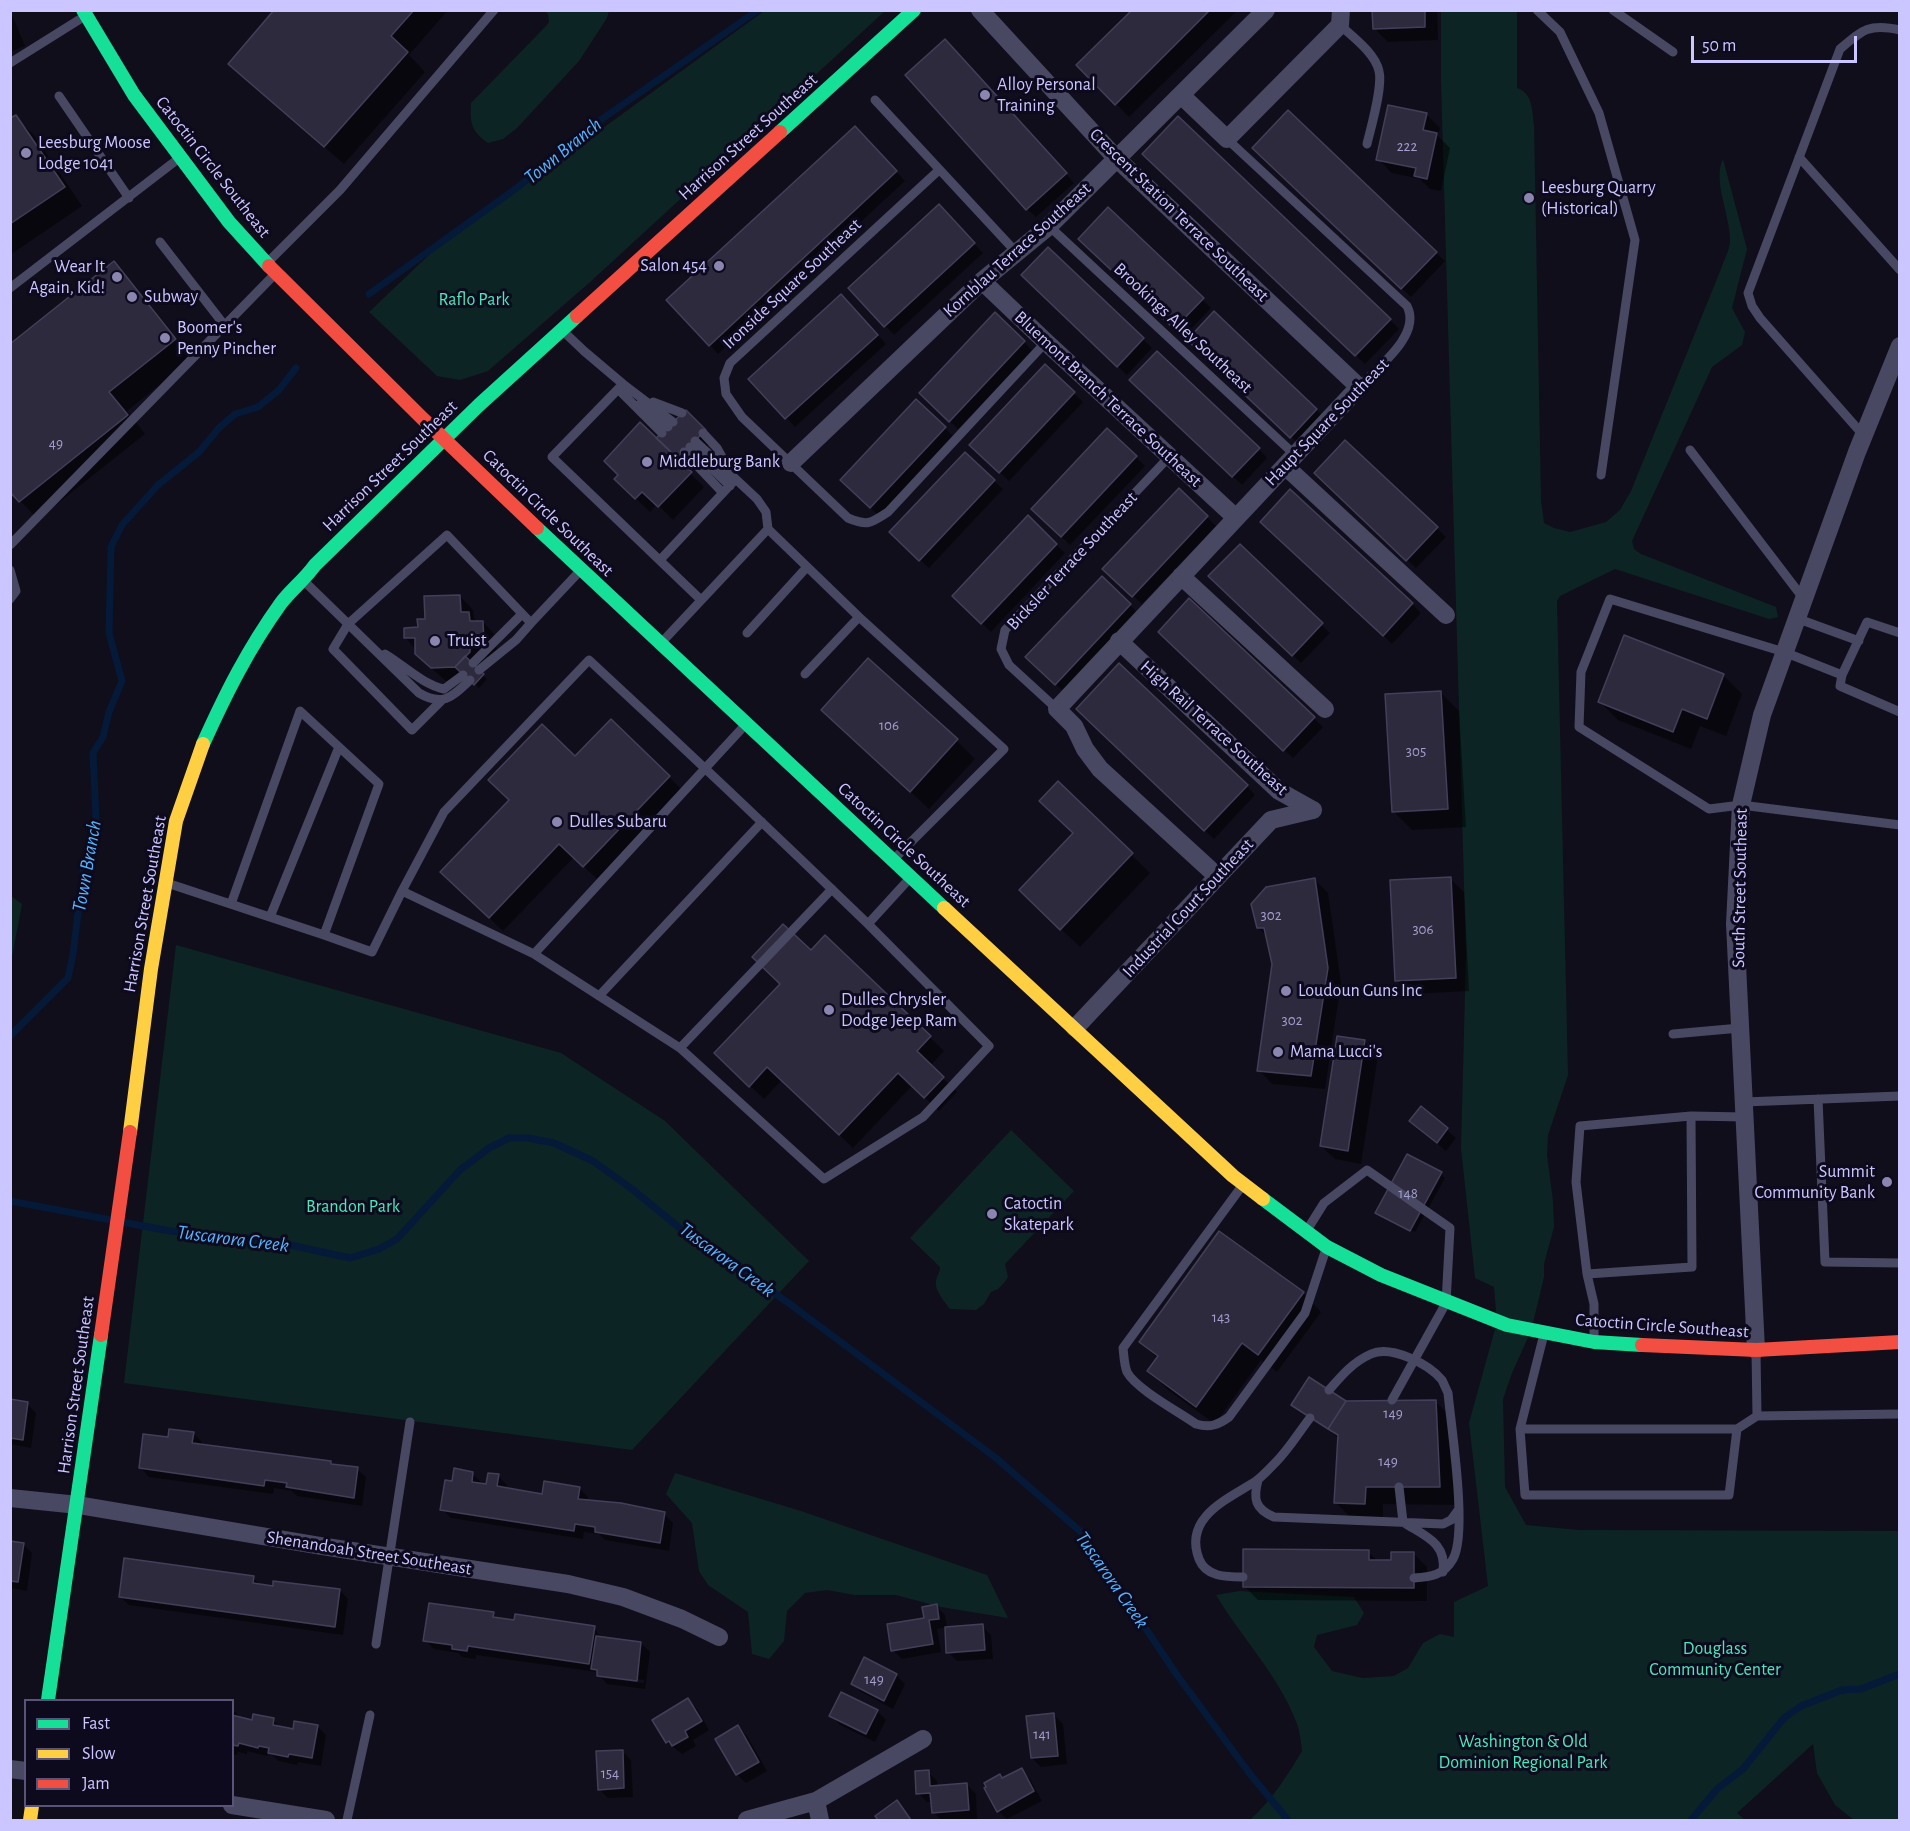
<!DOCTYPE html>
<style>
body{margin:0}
#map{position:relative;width:1910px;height:1831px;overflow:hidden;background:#100e1a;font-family:"Alegreya Sans",sans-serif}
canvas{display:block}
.frame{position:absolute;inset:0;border:12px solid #cbc6ff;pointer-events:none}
.legend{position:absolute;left:24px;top:1699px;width:210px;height:108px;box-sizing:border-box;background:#0d0a1e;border:2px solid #595578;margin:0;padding:8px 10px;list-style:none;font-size:18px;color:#cbc6ff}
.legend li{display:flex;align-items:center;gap:12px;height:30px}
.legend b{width:30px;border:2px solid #595578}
.scale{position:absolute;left:1691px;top:36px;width:166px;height:27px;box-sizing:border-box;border:3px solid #cbc6ff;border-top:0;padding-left:8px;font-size:18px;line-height:21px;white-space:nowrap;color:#cbc6ff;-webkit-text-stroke:4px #0d0a1e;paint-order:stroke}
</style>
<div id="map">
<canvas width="1910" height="1831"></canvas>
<div class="frame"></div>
<ul class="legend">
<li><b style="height:8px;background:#16e098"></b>Fast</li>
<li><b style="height:8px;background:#ffcf43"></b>Slow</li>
<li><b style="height:8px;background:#f24e42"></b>Jam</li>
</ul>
<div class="scale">50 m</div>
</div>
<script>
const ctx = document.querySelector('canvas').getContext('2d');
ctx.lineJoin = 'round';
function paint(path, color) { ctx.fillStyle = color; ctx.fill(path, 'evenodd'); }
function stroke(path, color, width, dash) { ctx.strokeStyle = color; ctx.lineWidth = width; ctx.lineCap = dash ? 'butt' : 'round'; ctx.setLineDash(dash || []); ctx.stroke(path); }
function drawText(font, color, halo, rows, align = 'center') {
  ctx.font = font + ' "Alegreya Sans",sans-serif'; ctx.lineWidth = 6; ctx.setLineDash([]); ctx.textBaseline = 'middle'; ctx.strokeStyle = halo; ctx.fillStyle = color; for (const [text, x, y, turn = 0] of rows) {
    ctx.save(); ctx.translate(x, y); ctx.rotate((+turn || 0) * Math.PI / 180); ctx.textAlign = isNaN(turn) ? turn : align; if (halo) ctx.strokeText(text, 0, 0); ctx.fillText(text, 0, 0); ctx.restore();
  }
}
paint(new Path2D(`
 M545,11H609L607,18L579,61L517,128L503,139L488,143C471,131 470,123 471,103L546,26L549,22L548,14Z
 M764,11H885L589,283L488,371L460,380L437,376L369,312L431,253Z
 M1441,11H1517V88C1533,93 1532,111 1534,125L1541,501L1544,523L1554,528L1570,532L1606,522L1620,510L1631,491L1721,269C1724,260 1729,251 1730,242C1731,216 1712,181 1723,159L1747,249L1732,308L1745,332L1742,345L1712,367L1632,541L1634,549L1641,554L1776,607L1778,617L1769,619L1615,569L1560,596L1557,601L1568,1075L1548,1135L1547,1155L1553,1201L1554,1227L1544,1264V1277L1531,1331L1512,1373L1503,1399L1505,1487L1526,1525L1579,1530L1899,1531V1820H1854L1835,1805L1817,1773L1813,1744L1737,1813L1745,1820H1250C1271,1801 1288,1775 1302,1751C1301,1742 1300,1732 1297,1724C1280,1677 1241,1637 1216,1595L1240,1591L1354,1597L1364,1613L1357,1625L1317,1635L1314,1647L1332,1671L1362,1678L1394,1676L1408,1668L1423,1643L1440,1634L1454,1637V1602L1488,1586L1469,1423L1497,1322L1494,1287L1475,1278L1461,1148L1466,954L1441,81Z
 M11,896L22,904L11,962Z
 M176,945L561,1053L665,1121L809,1261L632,1450L124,1383Z
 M1011,1130L1074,1191L1005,1264L1008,1277L1004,1283L998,1289L991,1292L984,1304L976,1310L950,1309C945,1302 934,1290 936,1281C937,1275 940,1273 940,1267L910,1238Z
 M675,1473L801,1511L987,1575L1008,1618L941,1607L896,1595H855L827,1590L805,1593L787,1611L784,1641L769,1659L752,1654L748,1612L708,1585L699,1571L692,1523L666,1494Z`), '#0d2424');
paint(new Path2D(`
 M10,10L25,46L10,52Z
 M276,10H448L409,55L425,72L344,164L248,82L230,64Z
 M1134,10H1238L1129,117L1078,65Z
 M1373,10H1437L1438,40L1388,42L1374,28Z
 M954,50L1074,183L1036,217L1027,209Z
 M1426,114L1440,128L1438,136L1450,148L1441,191L1430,189L1420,179L1392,173L1378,159Z
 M15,117L34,135L82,206L10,255V120Z
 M864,137L905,181L718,354L710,345Z
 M1144,154L1390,320L1399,329L1365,364Z
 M1263,157L1436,253L1445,261L1411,297Z
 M1108,209L1211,308L1183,337L1080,239Z
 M947,215L983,253L894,335L850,288Z
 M1048,249L1152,348L1127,375L1023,275Z
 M114,263L132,282L193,358L127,411L145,434L38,519L20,501Z
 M850,305L886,344L795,427L751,379Z
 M1214,313L1325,418L1300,445L1189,340Z
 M995,314L1033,351L958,429L921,393Z
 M1045,366L1083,402L1009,481L971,445Z
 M1140,389L1259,449L1267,458L1242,485Z
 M916,401L954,437L879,516L842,480Z
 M686,412L714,440L685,468L704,487L673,520L657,504L650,512L630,493L656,440Z
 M1107,430L1145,466L1070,545L1033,509Z
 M994,481L1003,489L929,568L891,532Z
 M1325,482L1437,528L1446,537L1416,568Z
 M1179,490L1216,526L1142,604L1104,568Z
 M1028,517L1065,553L991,632L954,596Z
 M1271,531L1412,604L1421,613L1392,644Z
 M1240,546L1330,633L1301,663L1211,576Z
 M1102,578L1139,614L1065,693L1027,657Z
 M460,596L473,610L474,618L478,623L483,622L496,636L497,656L483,657V666L478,671L487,679L479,688L470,679L446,681L431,668L405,637Z
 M1189,600L1323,727L1293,758L1168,641Z
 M1624,637L1724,676L1742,694L1726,736L1700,726L1691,749L1618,720L1600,702Z
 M1440,692L1459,711L1466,827L1412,830L1394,812Z
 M823,710L956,740L975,759L929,809Z
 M1087,718L1247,786L1255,795L1214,839Z
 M575,758L669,777L682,790L597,879L574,857L503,931L456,886Z
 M1058,784L1150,873L1080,947L1039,908L1075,833Z
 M1314,879L1328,893L1341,983L1325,1089L1272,1084L1259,1070L1273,964L1268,937L1258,928Z
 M1450,879L1464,892L1469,991L1410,994L1396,980Z
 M825,937L944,1051L930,1066L957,1092L939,1111L912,1086L853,1148L782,1080L764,1099L729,1066L782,984Z
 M1365,1042L1378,1056L1361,1164L1335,1159L1321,1146Z
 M1421,1108L1456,1138L1446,1151L1411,1121Z
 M1441,1174L1445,1178L1415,1232L1380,1213Z
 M1303,1293L1321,1312L1277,1372L1261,1360L1215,1424L1168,1390L1149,1371L1158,1359L1141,1342Z
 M10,1401L27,1404L36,1413L31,1448L10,1444Z
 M1435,1401L1454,1420L1458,1505L1383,1504V1521H1354L1336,1503L1340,1439L1293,1405L1345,1402Z
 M193,1433L202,1442V1445L331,1462L334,1466L357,1469L366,1477L362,1506L297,1496L292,1491L274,1488L273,1494L149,1477L141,1468L169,1439Z
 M472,1473L481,1482V1485L487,1486L498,1476L507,1485L506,1489L544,1495L579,1488L588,1497L587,1501L664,1514L673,1523L669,1551L605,1540L599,1534L584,1532L583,1539L451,1518L442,1509L453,1483Z
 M10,1543L23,1544L32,1553L27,1591L10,1588Z
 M1368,1552L1379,1562H1392L1414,1554L1427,1567V1601L1258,1600L1244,1586Z
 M253,1578L261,1585L340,1590L348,1599L343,1635L129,1605L120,1597Z
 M936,1606L945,1615L947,1628L982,1626L991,1635L993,1659L957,1661L948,1652L946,1627L937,1629L941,1652L902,1659L893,1650L926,1619Z
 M493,1614L499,1620L594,1628L602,1639L641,1643L650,1652L645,1689L607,1684L597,1672L476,1655V1659L462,1657L458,1653L434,1649L425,1640ZM600,1675L644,1680V1683L604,1678Z
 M865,1659L896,1675L905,1684L893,1709L861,1692L852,1684Z
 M688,1700L697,1709L709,1730L693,1740L696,1746L682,1754L667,1742Z
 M232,1709L241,1718L254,1722L273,1720L282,1729L294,1731L317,1726L326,1735L321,1766L298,1762L297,1765L279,1761L272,1755L268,1754L267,1756L247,1751V1754L238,1752L237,1755L232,1754Z
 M877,1711L886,1720L875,1742L840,1725L831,1716Z
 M1054,1715L1063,1724L1067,1764L1041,1767L1032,1758Z
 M738,1727L747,1736L767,1771L746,1783L737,1774L717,1739Z
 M622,1751L631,1760L633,1797L608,1798L599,1789Z
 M1021,1770L1030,1779L1042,1801L1007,1819L998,1811L1003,1779Z
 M928,1772L937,1781L938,1787L967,1785L976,1794L977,1819L941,1820L933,1812L932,1802H927L918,1793Z
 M897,1802L912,1820H880L877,1817Z`), '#0007');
stroke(new Path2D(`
 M369,294L518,187L602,119L758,10
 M10,1036L68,978L73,954L83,872L96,819L93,753L103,737L109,712L122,681L109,633L111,547L122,525L158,485L199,452L219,428L235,414L258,407L279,390L296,368
 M10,1201L170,1231L267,1240L350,1258L379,1249L397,1239L460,1170L489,1148L509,1138H528L554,1143L593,1161L632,1189L681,1229L790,1304L996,1458L1081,1532L1177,1675L1250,1774L1288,1820
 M1691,1820L1717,1789L1743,1769L1784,1718L1801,1706L1842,1690L1861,1689L1900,1674`), '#051939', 7);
const building = new Path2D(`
 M274,10H414L391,36L408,52L324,147L228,64Z
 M1132,10H1210L1115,105L1076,65Z
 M1372,10H1425V27L1373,29Z
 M945,39L1067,173L1026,210L905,75Z
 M1388,105L1427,113L1423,130L1437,133L1427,179L1414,176L1416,168L1376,160Z
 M1288,110L1437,252L1401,289L1252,148Z
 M16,115L65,187L10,224V118Z
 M1178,116L1391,319L1355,356L1142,154Z
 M855,126L897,171L709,346L666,300Z
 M939,204L975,243L884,327L848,288Z
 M1108,207L1204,298L1174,329L1078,239Z
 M1048,247L1144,338L1117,367L1021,275Z
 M114,261L176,339L109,392L128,415L19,502L10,492V344Z
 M841,294L878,335L785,419L748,379Z
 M1214,311L1317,409L1290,438L1187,340Z
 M995,312L1025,341L949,422L919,393Z
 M1157,351L1260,448L1232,477L1129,380Z
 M1045,364L1075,392L999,473L969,445Z
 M916,399L946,427L870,508L840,480Z
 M686,410L706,430L677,458L656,438Z
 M640,422L692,472L658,507L642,492L635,499L614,479L618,475L604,461Z
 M1107,428L1137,456L1061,537L1031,509Z
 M1345,440L1438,527L1406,561L1314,473Z
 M965,452L995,480L919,561L889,532Z
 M1179,488L1208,516L1132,597L1102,569Z
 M1290,489L1413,603L1383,636L1260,522Z
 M1028,515L1057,544L981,624L952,596Z
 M1240,544L1323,623L1292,656L1208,576Z
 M1102,576L1131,604L1055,685L1025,657Z
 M460,595L461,612H469L470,621H483L484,643L470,644V652L455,667L431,668L415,654V638H404V628L418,627L417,619H425L424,596Z
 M1189,598L1315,717L1283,751L1158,632Z
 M1624,635L1724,674L1707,719L1682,709L1673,732L1598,702Z
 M465,656L484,674L474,685L455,667Z
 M868,658L958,739L910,792L821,710Z
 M1119,663L1248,785L1204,831L1076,709Z
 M1441,691L1448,809L1392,812L1385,694Z
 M611,719L670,776L583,867L559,844L489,918L440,872L509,800L488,780L542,724L575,756Z
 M1058,781L1133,853L1060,930L1019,890L1073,833L1039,801Z
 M1451,877L1456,978L1395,981L1390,880Z
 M1315,878L1328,968L1311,1076L1257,1071L1272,964L1264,928H1257L1251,904L1266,887Z
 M783,924L811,950L825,935L931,1036L917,1051L944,1077L924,1098L898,1073L839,1135L767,1067L749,1087L714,1053L780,984L752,957Z
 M1337,1036L1365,1040L1348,1151L1320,1146Z
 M1421,1106L1448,1128L1437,1143L1409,1121Z
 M1407,1154L1442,1172L1410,1231L1375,1213Z
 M1219,1231L1304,1292L1258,1355L1242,1343L1196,1407L1147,1371L1158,1356L1139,1342Z
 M1309,1377L1346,1401L1328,1429L1291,1405Z
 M10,1399L28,1402L23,1440L10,1438Z
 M1436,1400L1440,1487H1366L1365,1504L1334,1503L1338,1435L1328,1429L1346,1401Z
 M169,1429L194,1432L192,1443L331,1461V1464L358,1467L354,1498L286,1487L287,1483L265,1480L264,1486L139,1468L143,1434L168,1437Z
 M454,1468L473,1472L472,1482L486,1484L488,1473L499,1474L497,1486L542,1494L544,1481L580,1487L578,1499L621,1503L665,1512L660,1543L595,1532V1527L575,1524L574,1531L440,1510L445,1480L452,1481Z
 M10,1541L24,1543L18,1582L10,1581Z
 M1243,1549L1369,1550V1560H1391V1552H1414V1588L1243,1587Z
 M124,1558L254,1576L253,1583L273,1586V1581L340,1589L335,1627L119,1597Z
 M429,1603L494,1612L493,1617L514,1620L515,1614L595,1626L589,1664L468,1646L467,1651L452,1649V1645L423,1641Z
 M937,1604L939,1619L929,1620L933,1644L891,1651L887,1624L924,1618L922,1607Z
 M983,1624L985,1650L946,1653L945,1627Z
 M596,1636L641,1642L637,1681L597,1676V1670L591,1669Z
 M864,1657L897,1674L884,1701L851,1684Z
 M841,1692L878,1710L866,1734L829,1716Z
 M688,1698L702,1721L685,1731L688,1737L672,1746L669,1741L666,1743L652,1720Z
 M1054,1713L1058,1756L1031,1758L1026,1716Z
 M253,1714L274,1718L273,1725L289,1728L293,1729L294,1721L318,1725L312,1758L289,1754L288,1757L268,1753L269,1748L259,1746L258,1748L239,1743L238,1746L232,1745V1715L252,1720Z
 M738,1725L759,1762L736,1775L715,1739Z
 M623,1750L624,1788L598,1790L596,1751Z
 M1022,1768L1034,1791L997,1812L984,1788L986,1787L984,1783L1000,1774L1002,1778Z
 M929,1770L930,1786L967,1783L969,1810L932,1813L930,1793L916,1794L915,1771Z
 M897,1800L911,1820H878L875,1816Z`);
paint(building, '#2e2a3d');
stroke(building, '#433f59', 1.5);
stroke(new Path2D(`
 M1537,10L1560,32L1599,113L1635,240L1601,475
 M1613,10L1673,52
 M1340,25C1353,37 1375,53 1379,71C1383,87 1371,127 1367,144
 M10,63L85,16
 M59,96L129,198
 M875,100L1016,252
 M1227,139L1407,306C1422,335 1377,368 1359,387
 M1799,157L1900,270
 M939,170L730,363L724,378L726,394L742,417L848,518C867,526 870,524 888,512L1046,342
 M1049,226L1295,455
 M160,242L225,326
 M268,262L340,190L494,10
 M10,288L178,159
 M563,331L584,351L623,384L552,457L700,599
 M623,384L673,422
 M618,389L662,433
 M653,402L682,413
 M640,404L668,427
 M703,433L717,448L729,470
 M1864,436L1760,318L1752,306L1748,293L1840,49C1862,30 1869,23 1900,30
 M690,447L730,486
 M1690,450L1803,598
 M684,452L723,493
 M768,529L859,617L1004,749L895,858
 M10,545L275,274
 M660,560L735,480
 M10,570L16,591L10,599
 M305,582L419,693C443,707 452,697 470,680
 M1796,618L1859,641
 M747,633L807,567
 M1900,633L1867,622L1842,675L1840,686L1900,712
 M662,642L768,529L766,512L757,499L695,441
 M385,654C405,666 422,684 444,689L463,675
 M473,663L522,614
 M479,670L516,640L531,623
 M805,674L859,617
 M1842,675L1784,652L1610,599L1581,672L1579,727L1709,809L1741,805L1900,825
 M441,701L412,730L333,649L348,624L447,535L531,623L579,572
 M1057,709L1009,665L1001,649L1005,630L1169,457
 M746,724L534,954L402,891L444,812L589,660C683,747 776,835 868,924L910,878
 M167,883L324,935L379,784L300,711L231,904
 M270,917L339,747
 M324,935L372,952L402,891
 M534,954L680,1048L824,1179L923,1117L989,1046L868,924
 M599,996L762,822
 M1673,1034L1740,1028
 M680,1048L832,889
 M1818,1099L1825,1262L1900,1263
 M1744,1102L1900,1096
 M1242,1186L1123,1348C1124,1356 1124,1364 1127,1372C1136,1389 1179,1412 1196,1424C1210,1428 1218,1425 1229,1417L1305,1313L1326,1249
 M1307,1230L1324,1203L1367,1170L1450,1228L1446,1303L1392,1400
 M1587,1274L1576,1182L1580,1126L1691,1116
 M1544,1334L1520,1429L1525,1495H1729L1737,1429L1757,1416L1756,1352
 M1594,1340V1304L1587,1274L1692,1267L1691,1116L1745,1117
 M1329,1390C1342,1375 1353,1362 1371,1354C1391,1345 1429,1364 1442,1380C1444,1384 1446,1389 1448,1393C1451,1426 1468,1533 1453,1559C1444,1575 1431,1577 1414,1578
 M1757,1416L1900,1414
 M1520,1429H1737
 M1258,1480C1253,1499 1255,1509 1274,1517L1443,1524L1451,1520L1459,1509
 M1399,1487L1403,1522C1424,1536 1447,1542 1443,1572
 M1243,1577C1226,1577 1206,1577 1199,1559C1183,1517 1228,1499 1256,1481C1263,1476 1270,1468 1276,1462C1289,1449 1299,1432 1310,1418
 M376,1644L410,1422
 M347,1820L370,1715`), '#494863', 9);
stroke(new Path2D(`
 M980,10L1116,158L1359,387L1057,709L1074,726L1085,749L1100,769L1217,876
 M1181,95L1227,139L1340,25L1341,10
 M982,281L1046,342L1235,517
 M791,463L982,281L1049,226L1266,10
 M1285,466L1446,615
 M1181,576L1325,709
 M1119,641L1279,791L1313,810
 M1075,1028L1271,820L1313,810
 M1756,1350L1735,924L1741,805L1762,715L1857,452L1900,346
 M10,1498L78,1505L321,1546L568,1584L623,1597L682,1619L719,1637
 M10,1769L26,1771
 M816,1801L820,1820
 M232,1805L326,1820
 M747,1820L816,1801L923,1739`), '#494863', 18);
stroke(new Path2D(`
 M83,10L134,95L229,222L269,266
 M780,132L914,10
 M537,528L944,908
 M203,744C226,693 248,649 281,603C291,590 305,579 315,565L479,405L577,316
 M1263,1199L1327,1247L1381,1275L1507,1325L1594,1342L1642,1345
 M48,1700L101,1335`), '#16e098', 14);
stroke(new Path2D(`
 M944,908L1233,1176L1263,1199
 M130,1132L151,969L176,821L203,744
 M30,1820L32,1806`), '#ffcf43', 14);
stroke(new Path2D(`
 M269,266L422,418L537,528
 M577,316L780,132
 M101,1335L130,1132
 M1642,1345L1756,1350L1900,1342`), '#f24e42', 14);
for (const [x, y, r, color] of [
 [985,95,6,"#8a86af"],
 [26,153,6,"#8a86af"],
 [1529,198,6,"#8a86af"],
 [719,266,6,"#8a86af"],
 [117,277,6,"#8a86af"],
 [132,297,6,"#8a86af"],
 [165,338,6,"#8a86af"],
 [647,462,6,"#8a86af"],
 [435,641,6,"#8a86af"],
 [557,822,6,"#8a86af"],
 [1286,991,6,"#8a86af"],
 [829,1010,6,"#8a86af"],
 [1278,1052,6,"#8a86af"],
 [1887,1182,6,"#8a86af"],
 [992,1214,6,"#8a86af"]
]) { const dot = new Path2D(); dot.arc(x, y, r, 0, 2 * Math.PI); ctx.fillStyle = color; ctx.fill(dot); stroke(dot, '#0d0a1e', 2); }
drawText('15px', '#a49fce', null, [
 ["222",1407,146],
 ["49",56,443],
 ["106",889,725],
 ["305",1416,751],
 ["302",1271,915],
 ["306",1423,929],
 ["302",1292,1020],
 ["148",1408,1193],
 ["143",1221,1317],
 ["149",1393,1413],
 ["149",1388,1461],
 ["149",874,1679],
 ["141",1042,1734],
 ["154",610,1773]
]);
drawText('18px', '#cbc6ff', '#0d0a1e', [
 ["Alloy Personal",997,85],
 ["Training",997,106],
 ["Leesburg Moose",38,143],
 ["Lodge 1041",38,164],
 ["Leesburg Quarry",1541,188],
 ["(Historical)",1541,209],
 ["Salon 454",707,266,"right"],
 ["Wear It",105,267,"right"],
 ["Again, Kid!",105,288,"right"],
 ["Subway",144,297],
 ["Boomer's",177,328],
 ["Penny Pincher",177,349],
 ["Middleburg Bank",659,462],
 ["Truist",447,641],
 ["Dulles Subaru",569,822],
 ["Loudoun Guns Inc",1298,991],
 ["Dulles Chrysler",841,1000],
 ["Dodge Jeep Ram",841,1021],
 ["Mama Lucci's",1290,1052],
 ["Summit",1875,1172,"right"],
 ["Community Bank",1875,1193,"right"],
 ["Catoctin",1004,1204],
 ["Skatepark",1004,1225]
], 'left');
drawText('18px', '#cbc6ff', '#0d0a1e', [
 ["Harrison Street Southeast",748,137,-42],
 ["Catoctin Circle Southeast",213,167,52],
 ["Crescent Station Terrace Southeast",1179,215,44],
 ["Kornblau Terrace Southeast",1017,250,-42],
 ["Ironside Square Southeast",792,284,-43],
 ["Brookings Alley Southeast",1183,328,43],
 ["Bluemont Branch Terrace Southeast",1108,399,43],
 ["Haupt Square Southeast",1327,422,-46],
 ["Harrison Street Southeast",390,466,-44],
 ["Catoctin Circle Southeast",548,513,44],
 ["Bicksler Terrace Southeast",1072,561,-47],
 ["High Rail Terrace Southeast",1214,728,42],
 ["Catoctin Circle Southeast",904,845,43],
 ["South Street Southeast",1740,888,-89],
 ["Harrison Street Southeast",145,904,-80],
 ["Industrial Court Southeast",1188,908,-47],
 ["Catoctin Circle Southeast",1662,1326,4],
 ["Harrison Street Southeast",76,1385,-82],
 ["Shenandoah Street Southeast",369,1553,9]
]);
drawText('18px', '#48e9bd', '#0d0a1e', [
 ["Raflo Park",474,300],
 ["Brandon Park",353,1207],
 ["Douglass",1715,1649],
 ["Community Center",1715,1670],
 ["Washington & Old",1523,1742],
 ["Dominion Regional Park",1523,1763]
]);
drawText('italic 20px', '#54b4ff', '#0d0a1e', [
 ["Town Branch",563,151,-39],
 ["Town Branch",87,866,-80],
 ["Tuscarora Creek",233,1239,7],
 ["Tuscarora Creek",727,1260,36],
 ["Tuscarora Creek",1112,1580,55]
]);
</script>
